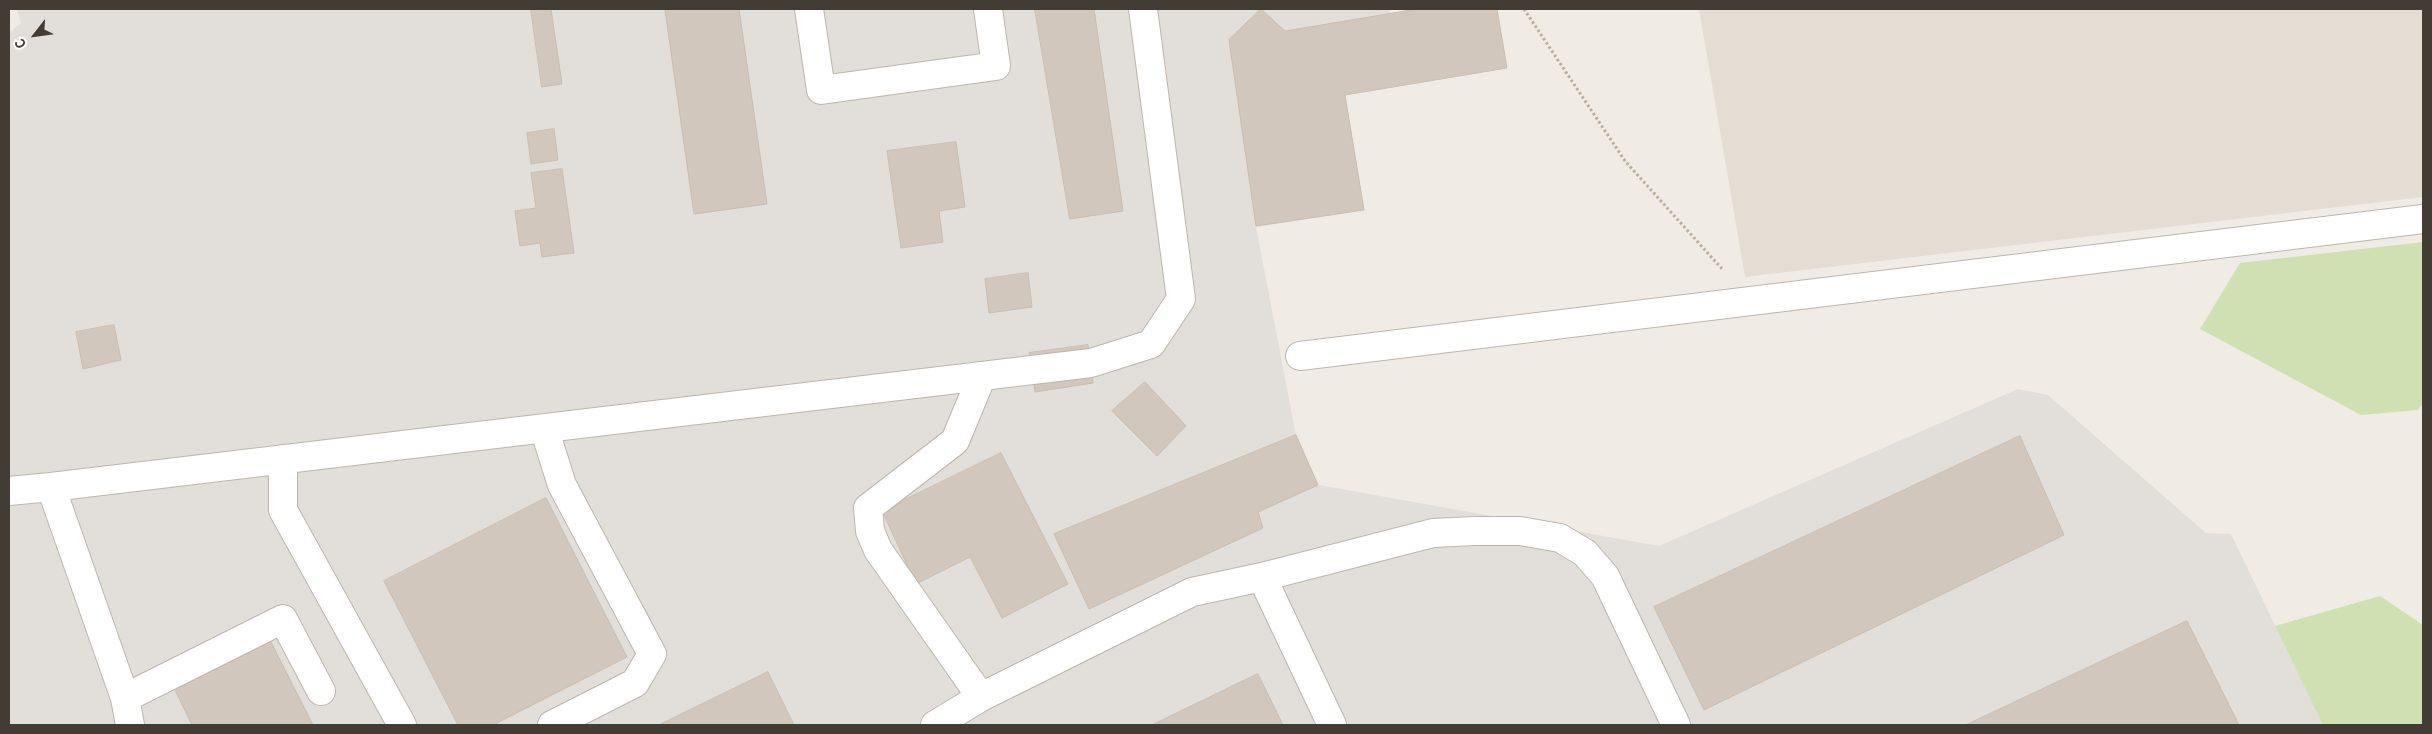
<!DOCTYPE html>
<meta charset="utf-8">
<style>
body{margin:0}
#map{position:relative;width:2432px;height:734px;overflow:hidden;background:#f0ece5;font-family:Overpass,sans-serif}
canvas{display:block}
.frame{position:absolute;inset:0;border:10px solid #423c35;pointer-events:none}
.north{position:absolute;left:10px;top:10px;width:50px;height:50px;-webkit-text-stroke:4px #fff;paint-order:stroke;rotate:240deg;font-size:14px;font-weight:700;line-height:20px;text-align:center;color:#423c35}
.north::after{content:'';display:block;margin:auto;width:18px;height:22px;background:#423c35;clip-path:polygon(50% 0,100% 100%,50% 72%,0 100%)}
</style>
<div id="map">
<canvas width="2432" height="734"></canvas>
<div class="frame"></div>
<div class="north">С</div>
</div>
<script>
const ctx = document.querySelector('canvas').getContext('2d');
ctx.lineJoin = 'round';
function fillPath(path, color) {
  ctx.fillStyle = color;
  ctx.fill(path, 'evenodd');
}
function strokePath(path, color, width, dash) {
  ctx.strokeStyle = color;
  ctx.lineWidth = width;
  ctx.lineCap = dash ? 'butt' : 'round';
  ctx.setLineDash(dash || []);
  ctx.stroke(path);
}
fillPath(new Path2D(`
 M1699,9H2423V197L1745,277Z`), '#e4ddd4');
fillPath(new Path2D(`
 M17,9H1389L1390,13L1417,9H1497L1507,68L1345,95L1364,210L1256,227L1296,435L1319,485L1659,546L2018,389L2048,395L2206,533L2231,534L2323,725H9V33L21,23Z`), '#e2deda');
fillPath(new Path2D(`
 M2423,242V403L2418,410L2361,415L2200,329L2240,263Z
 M2380,596L2423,625V725H2323L2275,626Z`), '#cfe1b2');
const building = new Path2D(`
 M531,9H551L562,84L542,87Z
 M674,9H739L767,204L694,214L665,10Z
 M1035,9H1094L1123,211L1070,219Z
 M1261,9L1285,31L1417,9H1497L1507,68L1345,95L1364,210L1256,226L1229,40Z
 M554,129L558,160L531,164L527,133Z
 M956,142L965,207L939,211L943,242L901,248L887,151Z
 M562,169L574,253L542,257L540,243L520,246L515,211L536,208L531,173Z
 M1028,273L1032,307L989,313L985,279Z
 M114,325L121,360L83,369L76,332Z
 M1088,345L1093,383L1035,392L1029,353Z
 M1145,382L1186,426L1157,456L1112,411Z
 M1296,435L1318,485L1258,512L1263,528L1089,609L1054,534Z
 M2020,436L2064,535L1704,710L1654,607Z
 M1001,453L1068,584L1002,618L970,557L916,584L882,511Z
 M546,498L627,657L493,725H458L384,581Z
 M2187,621L2239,725H1966Z
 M269,638L313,725H192L173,686Z
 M768,672L794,725H659Z
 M1258,674L1283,725H1152Z`);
fillPath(building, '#d1c7bc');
strokePath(building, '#cabeb0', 1);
const minor = new Path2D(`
 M809,9L821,90L996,66L988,9
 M1300,356L2423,219
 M544,428L562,485L652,654L635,683L552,725
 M283,459V510L402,725
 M51,487L1091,363L1151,344L1181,299L1143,9
 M9,491L51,487L125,698L130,725
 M1262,577L1332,725
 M981,697L878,550L870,531L868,508L955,441L982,376
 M125,698L283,619L321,691
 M935,725L981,697L1192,592L1262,577L1433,533L1475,531H1520L1560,538L1585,553L1605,576L1676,725`);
strokePath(minor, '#beb6ac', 30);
strokePath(new Path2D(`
 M1524,9L1625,161L1723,270`), '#bbad9c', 3, [2.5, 2.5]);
strokePath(minor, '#fff', 28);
</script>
